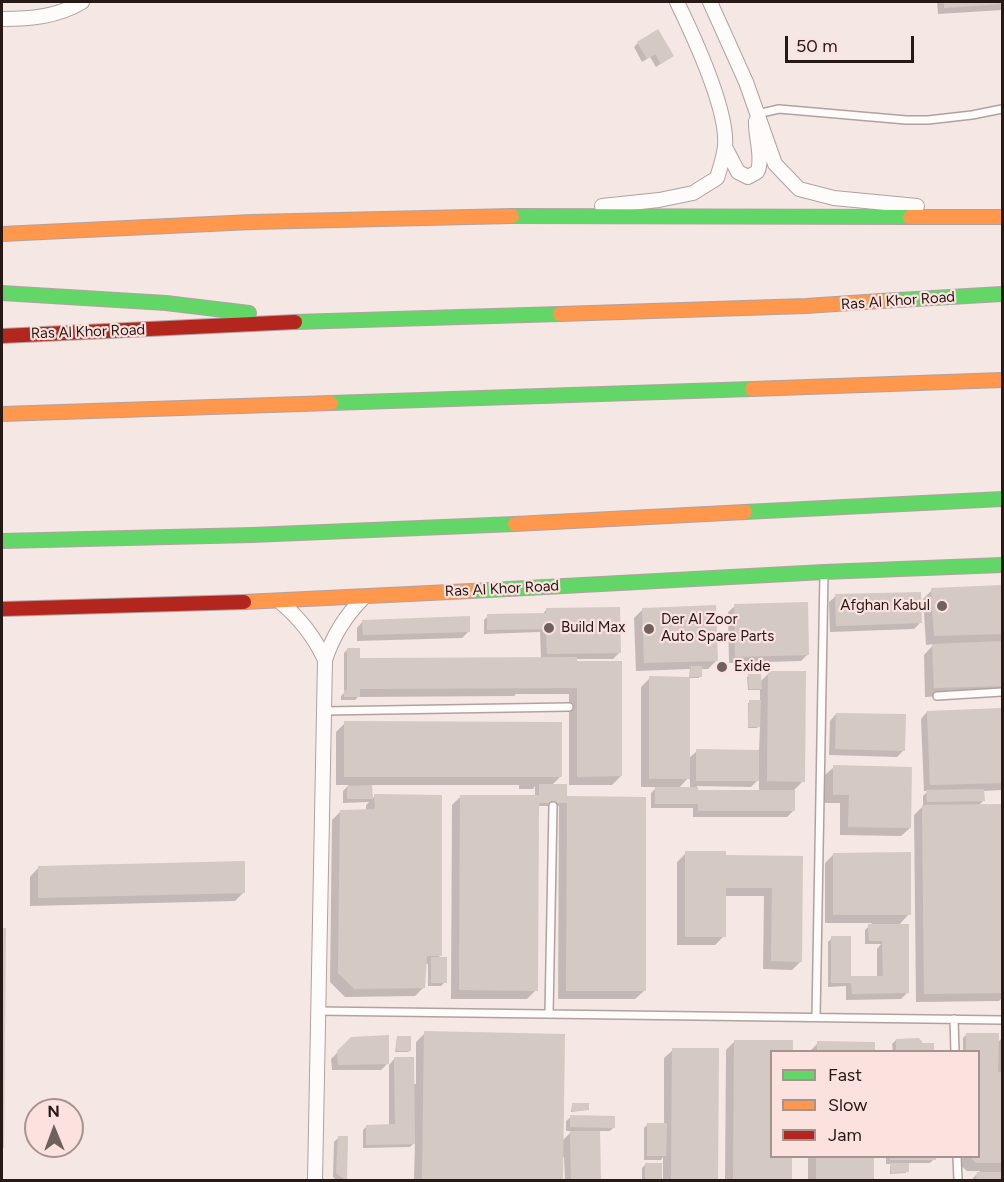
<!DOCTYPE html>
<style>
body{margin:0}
#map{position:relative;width:1004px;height:1182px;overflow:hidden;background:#f5e7e4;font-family:Figtree,sans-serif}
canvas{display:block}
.frame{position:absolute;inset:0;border:3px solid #271916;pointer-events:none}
.legend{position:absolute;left:770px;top:1050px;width:210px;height:108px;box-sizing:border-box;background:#fbe2de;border:2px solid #a6928e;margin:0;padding:8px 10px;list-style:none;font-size:18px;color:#271916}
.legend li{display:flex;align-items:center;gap:12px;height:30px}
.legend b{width:30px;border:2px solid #a6928e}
.north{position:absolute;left:24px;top:1098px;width:60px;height:60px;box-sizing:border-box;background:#fbe2de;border:2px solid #a6928e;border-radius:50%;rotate:359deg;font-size:16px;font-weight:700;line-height:24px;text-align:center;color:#271916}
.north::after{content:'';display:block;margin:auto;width:21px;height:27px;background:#6f615e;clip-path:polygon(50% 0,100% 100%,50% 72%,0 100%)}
.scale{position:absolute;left:785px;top:36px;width:129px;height:27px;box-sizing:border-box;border:3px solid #271916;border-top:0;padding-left:8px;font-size:18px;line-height:21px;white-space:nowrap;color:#271916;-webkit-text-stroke:4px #fbe2de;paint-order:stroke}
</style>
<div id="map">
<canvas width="1004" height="1182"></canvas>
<div class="frame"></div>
<ul class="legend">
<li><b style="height:8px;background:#63d668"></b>Fast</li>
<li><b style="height:8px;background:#ff974d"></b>Slow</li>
<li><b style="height:8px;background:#b3261e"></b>Jam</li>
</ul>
<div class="north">N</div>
<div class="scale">50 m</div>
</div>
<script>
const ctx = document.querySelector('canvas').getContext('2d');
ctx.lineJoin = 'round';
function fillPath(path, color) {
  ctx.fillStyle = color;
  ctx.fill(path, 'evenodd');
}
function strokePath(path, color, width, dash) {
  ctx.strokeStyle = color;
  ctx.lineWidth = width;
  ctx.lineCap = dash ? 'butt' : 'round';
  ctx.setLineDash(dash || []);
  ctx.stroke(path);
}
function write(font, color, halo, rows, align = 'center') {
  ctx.font = font + ' Figtree,sans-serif';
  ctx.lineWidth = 4.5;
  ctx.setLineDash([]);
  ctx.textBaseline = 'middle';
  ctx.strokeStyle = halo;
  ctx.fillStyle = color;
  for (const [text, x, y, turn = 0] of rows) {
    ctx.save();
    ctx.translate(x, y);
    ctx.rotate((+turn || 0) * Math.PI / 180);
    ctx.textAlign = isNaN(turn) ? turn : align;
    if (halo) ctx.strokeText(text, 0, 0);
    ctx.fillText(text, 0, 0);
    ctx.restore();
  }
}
fillPath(new Path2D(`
 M937,2H1002V10L938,14Z
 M638,43L672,56L656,67L650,57L642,62L634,47Z
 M1002,587V693L925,697L924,655L934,644L926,645L923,599L932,590Z
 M836,596L920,623L914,629L830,632L829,602Z
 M735,606L808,654L801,661L729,663L728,612Z
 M643,609L717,660L708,669H700L699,678H689L690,669L636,671L634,618Z
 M546,610L620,652L613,659H575L621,776L612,785H569V694H516L514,696L358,697L355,700H341V696L344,693V653L348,649L359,660L541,659L540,632L484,634V620L488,616L542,615Z
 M363,621L469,631L462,638L357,641V628Z
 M769,673L803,781L794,790V810L787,817H693V808H651V793L657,787H641V687L650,678L688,759L697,751H759L760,725L757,728H748V703L760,702V690H748L747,677L749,676L760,682ZM690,776V789H678ZM759,779V792L697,794V786L751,787Z
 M1002,709V790L983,791V801L978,806H1002V998L999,1001L916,1002L914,815L923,806V796L928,791H924L921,719L927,712Z
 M836,714L904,750L897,757L829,755L830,721Z
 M345,723L560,777L552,785L566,798L644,991L635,999H558L559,806H537L536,990L527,999H451L452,805L461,796L535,797V786L533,789H519V785H371V799L375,796L441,955L438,958L445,982L441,986H428V964H425L424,987L415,996L345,997L330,982L332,820L341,811H366V805L369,802L343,803V791L349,785H336V732Z
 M834,767L910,828L901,836L840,835V803H824L825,775Z
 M686,853L724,857H801V961L792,970L763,969L764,896H724V936L715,945H677V862Z
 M834,854L909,914L898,926L907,993L901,999L846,1000V986L828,987V942L832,938L850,980L877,977V949L881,944H865V930L872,923H825V863Z
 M38,868L244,892L235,901L30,906V877Z
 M2,929H4L2,1180Z
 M425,1033L562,1141L572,1131H566V1121L571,1117L614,1127L610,1131H598L599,1180H565L564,1157H561V1180H414L415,1142L410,1147L363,1148V1130L367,1126H389V1065L395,1058L413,1084H416V1042Z
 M967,1034L997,1043L1002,1038V1180H971L980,1171H967L957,1162V1156H978V1052H963V1038Z
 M352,1038L388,1063L381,1070H332L331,1059Z
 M397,1038L410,1051L408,1052H395Z
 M896,1040L933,1052H893L892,1044Z
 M735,1041L772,1052V1156H791L790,1180H725L726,1050Z
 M818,1043L874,1052H809Z
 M673,1050H717L716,1180H642V1168L646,1164L660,1180H663V1157L661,1160H644V1128L648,1124L664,1125V1058Z
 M572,1105L587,1110L571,1112Z
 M347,1137L346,1180H336L333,1177L334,1142L338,1138Z
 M808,1156H873V1180H808Z
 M886,1156H934V1159L930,1163H907L906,1173L890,1174V1166L892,1164H886Z`), '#0003');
fillPath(new Path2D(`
 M944,2H1002V4L944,8Z
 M658,29L674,56L661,64L655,54L647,59L637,42Z
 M1002,585V634L934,636L931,588Z
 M921,592L922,623L836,626L835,594Z
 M808,602L809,655L735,657L734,604Z
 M716,605L718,661L644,663L642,608Z
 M620,607L621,653L547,654L546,629L487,630V614L546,613V608Z
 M470,616V632L363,635L362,620Z
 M1002,641V686L934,688L932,644Z
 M347,648H360V658L577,657V661H622V776L577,777V688L360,689V697H344V690H347Z
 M691,666H702V677H690Z
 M768,671H806L805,782L767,781Z
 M748,674H761L762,689H749Z
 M649,676L690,677V779H649Z
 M749,700H761L760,727H748Z
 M1002,708V783L930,785L927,711Z
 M836,713L906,714L905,751L835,749Z
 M344,721L562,722V777H344Z
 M696,749L759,750V781H696Z
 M833,765L912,767L911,828L848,827L849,795H833Z
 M539,784H567V796L646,797V991H566L567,803H539L538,991L459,990L460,795H539Z
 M372,785L373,799H347V786Z
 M655,787H698V790H795V811H698V804H655Z
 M984,789L985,801L927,802L926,790Z
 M374,794L442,795V956H427L425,988L354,989L338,973L340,810L375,809Z
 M1002,804V993L924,994L922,805Z
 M685,851H726V855L803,856L802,962L771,961L772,888H726V937H685Z
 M911,852V915H833V853Z
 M245,861V893L38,898V866Z
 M868,924H909V993L852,994L851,983H831V936H851V976H883L882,941H869Z
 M2,928H6L4,1148H2Z
 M431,957H447V983H431Z
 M424,1031L565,1034L563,1180H422Z
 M966,1033H999L998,1072H1002V1163H976L969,1156H978V1052H966Z
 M389,1035V1064L338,1065L337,1051L351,1037Z
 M397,1036H411V1051H396Z
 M919,1038L923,1043H934V1052H896V1039Z
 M734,1040H793V1052H772V1156H792V1180H733Z
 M817,1041L875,1042V1052H817Z
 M672,1048H719L718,1180H671Z
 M394,1057H414L415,1144L366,1145V1125L395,1124Z
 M572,1103H589V1110L572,1111Z
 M570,1115L615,1116V1128L570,1127Z
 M647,1123H667L666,1156H647Z
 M570,1131H600L601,1180H571Z
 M338,1136H348L347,1180H345L336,1173Z
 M816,1156H874V1180H816Z
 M890,1156H936V1160H890Z
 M645,1163H662V1180H645Z
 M890,1163H909V1172L891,1173Z
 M977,1172H1002V1180H976Z`), '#d5c9c3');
const lane = new Path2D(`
 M757,114L779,109L906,120H928L972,115L1002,109
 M937,696L1002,692
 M324,711L569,707
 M317,1011L1002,1020
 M549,1014L553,806
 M816,1017L824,573
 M954,1019L955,1052
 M957,1156L958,1180`);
const street = new Path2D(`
 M710,2L746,82L775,164L799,189L834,198L917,206
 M2,19C30,19 57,17 82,2
 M725,147L738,172L748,177L757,172C764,160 755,136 756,121
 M602,206L659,200L693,193L717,178C720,168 724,157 725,146C728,110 693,35 677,2
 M279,601C300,618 314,636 325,660
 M315,1180L325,660C333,635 345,616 364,597`);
const fast = new Path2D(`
 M512,216L910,217
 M2,293L166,303L249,313
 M881,301L1002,294
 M295,322L560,314
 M331,403L752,389
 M745,512L1002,499
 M2,541L252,535L515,524
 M471,591L824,572L1002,565`);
const slow = new Path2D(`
 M910,217H1002
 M2,234L252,222L512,216
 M560,314L806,306L881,301
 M752,389L1002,380
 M2,414L331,403
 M515,524L745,512
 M244,602L471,591`);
const jam = new Path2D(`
 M2,336L295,322
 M2,609L244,602`);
strokePath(lane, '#b0a2a0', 10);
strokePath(street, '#b0a2a0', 16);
strokePath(fast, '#b0a2a0', 16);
strokePath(slow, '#b0a2a0', 16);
strokePath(jam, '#b0a2a0', 16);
strokePath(lane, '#fefbfb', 7);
strokePath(street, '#fefbfb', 14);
strokePath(fast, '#63d668', 14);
strokePath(slow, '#ff974d', 14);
strokePath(jam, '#b3261e', 14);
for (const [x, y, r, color] of [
 [942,606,6,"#6f615e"],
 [549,628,6,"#6f615e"],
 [649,629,6,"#6f615e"],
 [722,667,6,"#6f615e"]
]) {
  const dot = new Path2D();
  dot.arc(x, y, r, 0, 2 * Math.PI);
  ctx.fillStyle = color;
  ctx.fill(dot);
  strokePath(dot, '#fbe2de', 2);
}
write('15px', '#271916', '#fbe2de', [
 ["Ras Al Khor Road",898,301,-4],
 ["Ras Al Khor Road",88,332,-2],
 ["Ras Al Khor Road",502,589,-3]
]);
write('15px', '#271916', '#fbe2de', [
 ["Afghan Kabul",930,606,"right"],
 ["Der Al Zoor",661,620],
 ["Auto Spare Parts",661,637],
 ["Build Max",561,628],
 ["Exide",734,667]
], 'left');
</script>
